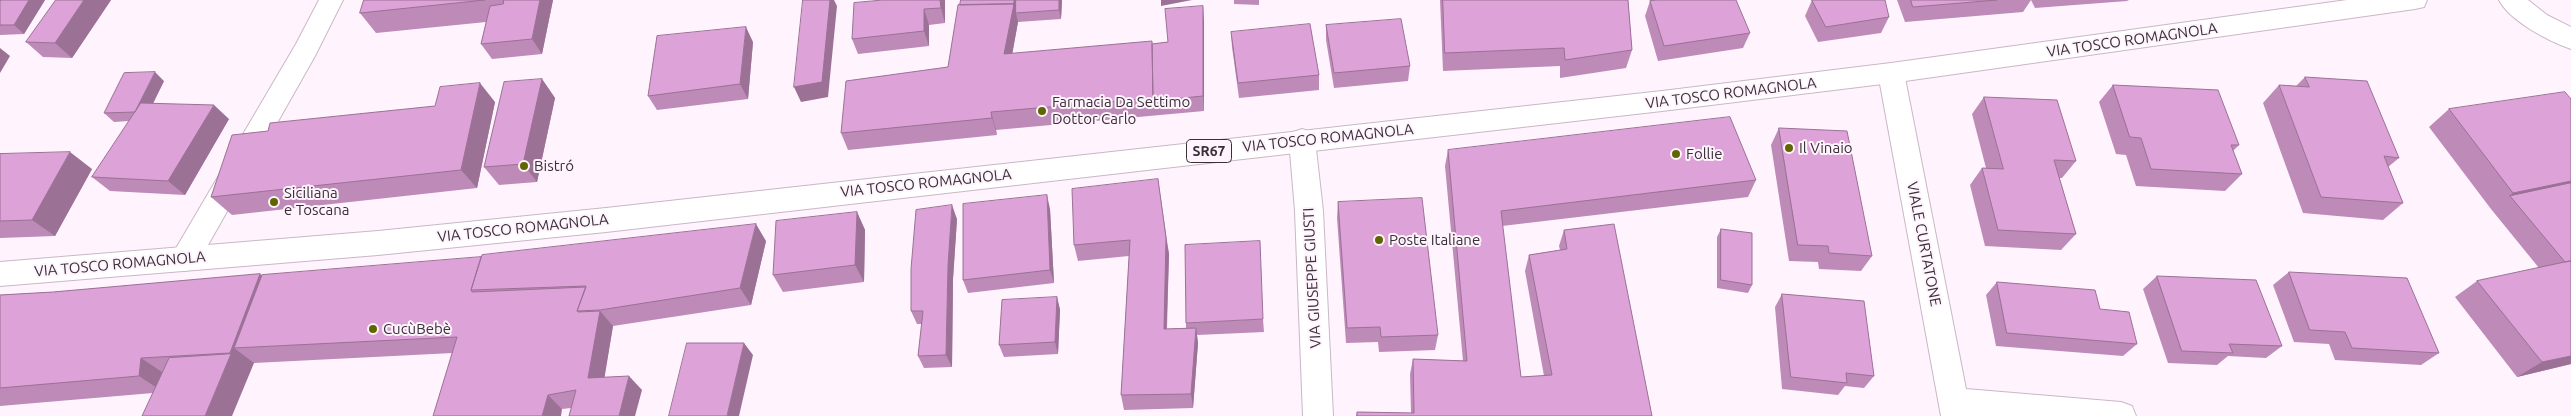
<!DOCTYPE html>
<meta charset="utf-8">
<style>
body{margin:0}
canvas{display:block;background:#fff3fd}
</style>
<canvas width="2571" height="416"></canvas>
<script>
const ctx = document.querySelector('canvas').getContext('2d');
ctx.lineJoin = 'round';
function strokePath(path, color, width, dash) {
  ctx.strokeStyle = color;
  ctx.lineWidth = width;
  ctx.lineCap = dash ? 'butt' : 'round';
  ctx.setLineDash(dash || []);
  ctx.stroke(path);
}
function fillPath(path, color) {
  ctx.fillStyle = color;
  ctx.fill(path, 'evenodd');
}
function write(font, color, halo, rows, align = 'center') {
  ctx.font = font + ' Ubuntu,sans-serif';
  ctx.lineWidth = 4;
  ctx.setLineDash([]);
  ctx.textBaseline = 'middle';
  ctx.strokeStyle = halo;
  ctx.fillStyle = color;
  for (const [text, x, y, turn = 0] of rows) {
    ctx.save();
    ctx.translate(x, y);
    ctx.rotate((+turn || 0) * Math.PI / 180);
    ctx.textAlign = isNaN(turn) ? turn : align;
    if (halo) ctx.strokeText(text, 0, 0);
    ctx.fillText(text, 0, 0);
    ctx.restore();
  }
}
const minor = new Path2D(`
 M319,0H343L315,56L195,268L185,271L175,268L171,259L175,250L296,44Z
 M2499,0H2528L2547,15L2571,27V49C2548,41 2510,21 2499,0Z
 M1891,63L1900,66L1904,73L1966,389L2121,402L2132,406L2136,416H1941L1878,73L1882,66Z
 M1302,129L1311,132L1315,140L1323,211L1333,416H1303L1295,211L1289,140L1293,132Z`);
const major = new Path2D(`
 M2347,0H2427L2424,7L2415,9L1891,83L1662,111L606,232L378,255L0,286V262L378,231L606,208L1662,91L1891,63Z`);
strokePath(minor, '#cab7c7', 2);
strokePath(major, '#cab7c7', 2);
fillPath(minor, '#fff');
fillPath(major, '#fff');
fillPath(new Path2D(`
 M1,0H45L24,34L0,35V2Z
 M56,0H111L72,58L43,57L26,42Z
 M364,0H553L542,54L492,59L481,44L486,22L376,33L360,13Z
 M883,0H945V23L929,25V46L858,54L852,39Z
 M961,0H1062L1061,19L1018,22L1012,54L1152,44L1168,42L1204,21V111L996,130L997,135L848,150L841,133L948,67Z
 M1234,0H1259V5L1234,4Z
 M1440,0H1628L1632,50L1626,68L1560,78V66L1443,71Z
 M1812,0L1889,17L1881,33L1818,42L1805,16Z
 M1897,0H2129L2127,1L2035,8L2031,0L2023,12L1905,22Z
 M1650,1L1750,33L1743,48L1658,61L1645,16Z
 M1326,25L1410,66L1408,81L1334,88L1326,40Z
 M1231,32L1319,75V90L1239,98L1232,47Z
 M753,42L748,99L657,110L648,96Z
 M2305,77L2399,158L2388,167L2403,203L2383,220L2303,213L2263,103L2279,85L2296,86Z
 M542,79L555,98L537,182L499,185L484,167Z
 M164,81L153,103L229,119L185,195L110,191L92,177L129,121L114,122L104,113Z
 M2113,85L2239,145L2233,151L2242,174L2225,191L2136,186L2126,155L2116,154L2099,102Z
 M1984,97L2076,161L2062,178H2059L2076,234L2061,250L1985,246L1970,185L1982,168H1986L1972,114Z
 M2571,99V364L2517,377L2455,297L2477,281L2539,268L2491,209L2429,127L2449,109Z
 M495,102L477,188L232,215L211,197L268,131Z
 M1779,128L1872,256L1861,271L1819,269L1818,262L1789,261L1771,145Z
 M1448,150L1756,180L1748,197L1502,226L1521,377L1544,376L1525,271L1529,255L1560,250L1559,246L1564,230L1652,416H1356L1357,412L1411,413L1410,374L1413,359L1463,361L1445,166Z
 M0,154L92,169L55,236L0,238Z
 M1158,179L1169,254L1167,329L1186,328V323L1263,319L1264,332L1197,335L1198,343L1193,408L1124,410L1121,395L1129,256L1078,261L1074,245Z
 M1338,202L1438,335L1435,350L1379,352L1378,342L1346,343L1337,218Z
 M1050,209L1054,283L968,293L963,280Z
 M857,212L865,230L864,282L783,292L773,275Z
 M957,219L953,279L952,367L924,368L918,356L922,324H917L911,311Z
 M1721,229L1752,285L1748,293L1717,288V237Z
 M766,241L751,305L613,326L604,377L642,390L571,408L562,409L453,353L254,363L153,393L0,406V295L53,292L260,274L262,275Z
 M2289,272L2439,353L2421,365L2335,360L2329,344L2294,342L2273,285Z
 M2157,276L2282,346L2266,358L2228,356L2217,365L2168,363L2143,289Z
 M1997,282L2100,309L2137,344L2123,356L1996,346L1986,295Z
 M1782,294L1874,376L1864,388L1845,386L1838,395L1782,389L1775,307Z
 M1057,297L1060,310L1058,354L1004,357L999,345Z`), '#be8bb9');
fillPath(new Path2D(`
 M29,0H45L24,34L14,25Z
 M84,0H111L72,58L55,43Z
 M540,0H553L542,54L532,39Z
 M830,0H834L837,6L828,97L801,102L794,87Z
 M940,0H945V23L941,8Z
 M1014,0H1018L1016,13L1018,22L1009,72L1004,54Z
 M1059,0H1062L1061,19L1059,10Z
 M1161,0H1192L1161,6Z
 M1203,6L1204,21V111L1203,96Z
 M924,9L929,25V46L924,31Z
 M746,27L753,42L748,99L740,84Z
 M0,48L10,56L0,73Z
 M155,72L164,81L145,120L135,112Z
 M542,79L555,98L537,182L523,164Z
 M480,83L495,102L477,188L461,170Z
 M214,105L229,119L185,195L168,181Z
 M991,112L996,130L997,135L992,118Z
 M70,152L92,169L55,236L32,220Z
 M2571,181V190L2510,196L2513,193Z
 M1047,195L1050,209L1054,283L1050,270Z
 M952,205L957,219L953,279L952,367L946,355L948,266Z
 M857,212L865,230L864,282L855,265Z
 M756,224L766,241L751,305L740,288Z
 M1166,238L1169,254L1166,344L1164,329Z
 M260,274L281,291L234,348L254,363L232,416H205L231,354L230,353Z
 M1057,297L1060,310L1058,354L1055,342Z
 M600,311L613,326L602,393L588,378Z
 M1196,328L1198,343L1193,408L1191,394Z
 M744,343L753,355L739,416H727Z
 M2571,356V364L2517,377L2542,362Z
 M141,358L165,374L163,392L139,376Z
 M629,376L642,390L635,416H619Z
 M548,395L562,409L561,416H542Z`), '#9b7196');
const building = new Path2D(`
 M1,0H29L14,25H0V2Z
 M56,0H84L55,43L26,42Z
 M364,0H485L360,13Z
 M504,0H540L532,39L481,44L490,6L503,4Z
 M803,0H830L822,82L794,87Z
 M883,0H940L941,8L924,9V31L852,39L854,3Z
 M961,0H1014V7V4L960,5Z
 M1016,0H1059V10L1016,13Z
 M1443,0H1628L1632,50L1565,60L1564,48L1445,53Z
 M1658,0H1736L1750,33L1664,46L1650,1Z
 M1812,0H1885L1889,17L1826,27Z
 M1911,0H1997L1913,7Z
 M1014,4L1004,54L1152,41L1153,98L991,112L992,118L841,133L846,81L948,67L958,5Z
 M1203,6V96L1153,101L1152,44L1168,42L1165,9Z
 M1401,19L1410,66L1334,73L1326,25Z
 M1310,24L1319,75L1238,83L1231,32Z
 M746,27L740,84L648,96L657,36Z
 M155,72L135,112L104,113L124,73Z
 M2305,77L2367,81L2399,158L2384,156L2403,203L2321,197L2279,85L2309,87Z
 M542,79L523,164L484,167L504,82Z
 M480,83L461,170L211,197L232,135L268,131L270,123L435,106L440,87Z
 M2113,85L2218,90L2239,145H2231L2242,174L2151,169L2141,138L2130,137Z
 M2565,92L2571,99V181L2513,193L2449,109Z
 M1984,97L2057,100L2076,161L2054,160L2076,234L1998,230L1982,168L2003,169Z
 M141,103L214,105L168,181L92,177Z
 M1730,117L1756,180L1501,211L1521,377L1552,375L1529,255L1567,249L1564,230L1614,224L1652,416H1357V412L1414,413L1413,359L1467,361L1448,150Z
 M1779,128L1847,131L1872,256L1829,253L1828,246L1798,245Z
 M70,152L32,220L0,221V154Z
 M1158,179L1166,238L1164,329L1196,328L1191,394L1121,395L1130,240L1074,245L1072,189Z
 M2571,183V261L2565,262L2510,196Z
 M1047,195L1050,270L963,280V204Z
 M1422,198L1438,335L1381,337L1380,327L1347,328L1338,202Z
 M952,205L948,266L946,355L918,356L923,311H911V269L916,210Z
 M857,212L855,265L773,275L776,221Z
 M756,224L740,288L600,310L577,311L586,286L471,290L482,255Z
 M1721,229L1752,233V285L1721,280Z
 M1260,241L1263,319L1186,323L1185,245Z
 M481,257L471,290L472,292L586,287L577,311L578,312L600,311L588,378L629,376L619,416H569L576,390L548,395L542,416H433L457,337L234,348L262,275Z
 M2571,261V356L2542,362L2477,281Z
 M2289,272L2407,278L2439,353L2352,348L2345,332L2310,330Z
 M260,274L230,353L141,358L139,376L0,388V295L53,292Z
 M2157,276L2256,280L2282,346L2229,344L2233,353L2182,351Z
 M1997,282L2095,290L2100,309L2129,312L2137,344L2007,333Z
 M1782,294L1864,301L1874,376L1846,373L1847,383L1791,377Z
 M1057,297L1055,342L999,345L1002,300Z
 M687,343H744L727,416H669Z
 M231,354L205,416H142L169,358Z`);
fillPath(building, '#dda2d7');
strokePath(building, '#9b7196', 1);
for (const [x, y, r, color] of [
 [1042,111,5,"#616500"],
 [1789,148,5,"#616500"],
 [1676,154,5,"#616500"],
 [524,166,5,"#616500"],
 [274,202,5,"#616500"],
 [1379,240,5,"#616500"],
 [373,329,5,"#616500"]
]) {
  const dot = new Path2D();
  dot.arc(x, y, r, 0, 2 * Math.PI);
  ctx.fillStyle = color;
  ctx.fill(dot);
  strokePath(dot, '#fff3fd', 2);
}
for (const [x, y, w] of [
 [1209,151,45]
]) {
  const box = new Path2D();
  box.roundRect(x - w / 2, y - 11.5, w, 23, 4);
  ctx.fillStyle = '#fff3fd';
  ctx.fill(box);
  strokePath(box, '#383137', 1);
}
write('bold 14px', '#383137', null, [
 ["SR67",1209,151]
]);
write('15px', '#383137', '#fff3fd', [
 ["VIA TOSCO ROMAGNOLA",2132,40,-8],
 ["VIA TOSCO ROMAGNOLA",1731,93,-7],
 ["VIA TOSCO ROMAGNOLA",1328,138,-6],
 ["VIA TOSCO ROMAGNOLA",926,183,-6],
 ["VIA TOSCO ROMAGNOLA",523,228,-6],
 ["VIALE CURTATONE",1924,244,79],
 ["VIA TOSCO ROMAGNOLA",120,264,-5],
 ["VIA GIUSEPPE GIUSTI",1312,278,-93]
]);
write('15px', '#383137', '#fff3fd', [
 ["Farmacia Da Settimo",1052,102],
 ["Dottor Carlo",1052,119],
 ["Il Vinaio",1799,148],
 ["Follie",1686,154],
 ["Bistró",534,166],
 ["Siciliana",284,193],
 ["e Toscana",284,210],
 ["Poste Italiane",1389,240],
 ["CucùBebè",383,329]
], 'left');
</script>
